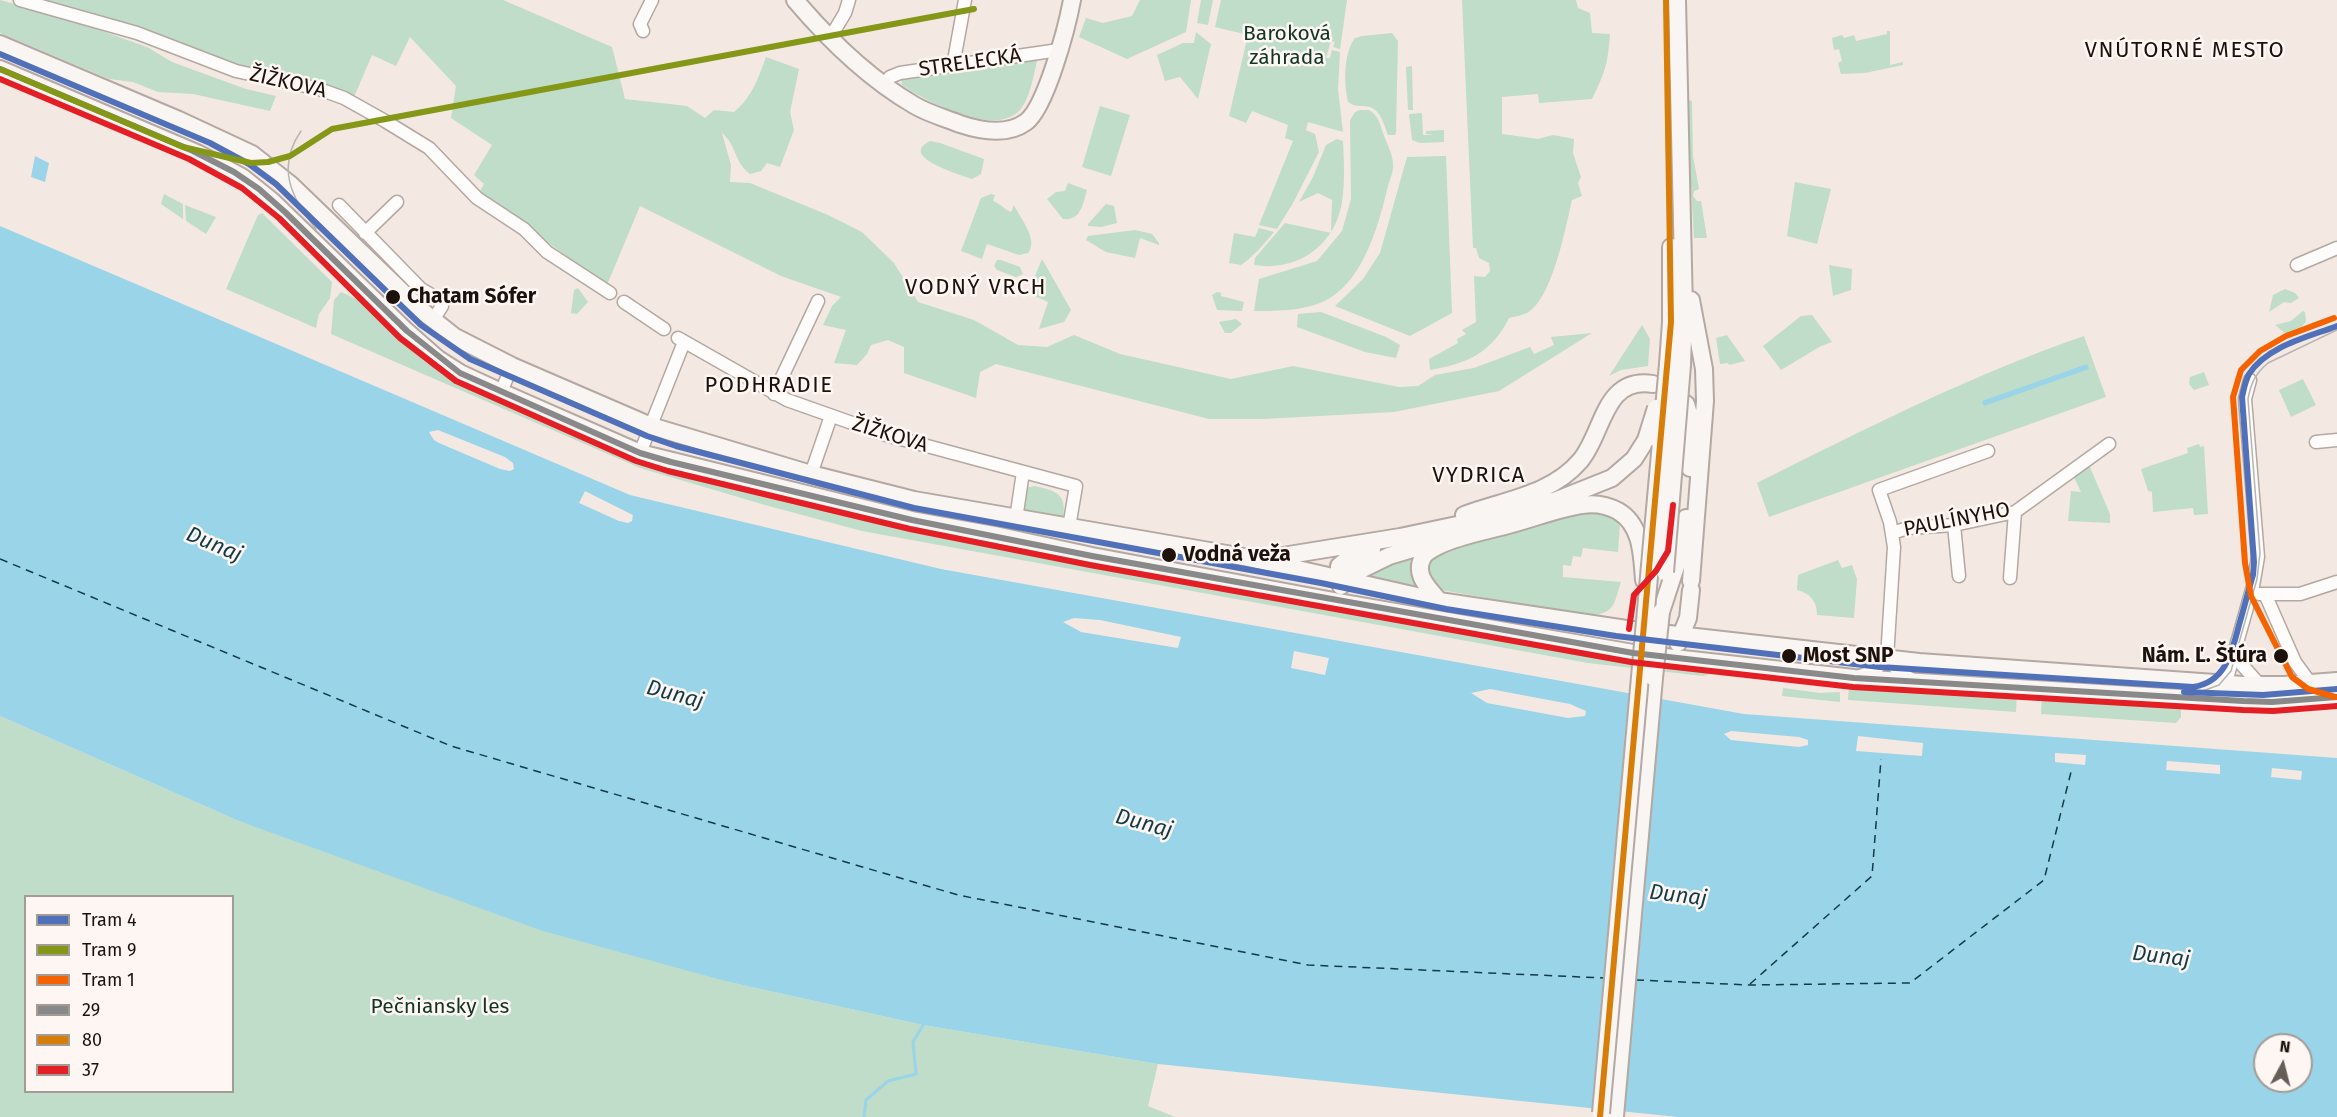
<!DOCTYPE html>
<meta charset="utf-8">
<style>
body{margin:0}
#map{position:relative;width:2337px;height:1117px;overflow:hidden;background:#f4e8e2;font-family:"Fira Sans",sans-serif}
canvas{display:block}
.legend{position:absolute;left:24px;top:895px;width:210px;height:198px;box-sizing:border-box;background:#fdf6f2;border:2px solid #a39b96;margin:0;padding:8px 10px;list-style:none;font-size:18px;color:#1d120b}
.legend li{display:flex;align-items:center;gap:12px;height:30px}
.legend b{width:30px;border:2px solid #a39b96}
.north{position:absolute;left:2253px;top:1033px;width:60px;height:60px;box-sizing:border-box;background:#fdf6f2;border:2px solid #a39b96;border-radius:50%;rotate:7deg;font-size:16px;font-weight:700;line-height:24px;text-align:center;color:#1d120b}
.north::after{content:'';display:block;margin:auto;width:21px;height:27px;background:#685d56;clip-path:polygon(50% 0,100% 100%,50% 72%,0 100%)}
</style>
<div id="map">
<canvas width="2337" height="1117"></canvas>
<ul class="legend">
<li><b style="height:8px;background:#5071b9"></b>Tram 4</li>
<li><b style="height:8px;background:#849717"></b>Tram 9</li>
<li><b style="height:8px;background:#f56200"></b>Tram 1</li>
<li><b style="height:8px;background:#898989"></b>29</li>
<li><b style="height:8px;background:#d77e09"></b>80</li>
<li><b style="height:8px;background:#e31e24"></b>37</li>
</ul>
<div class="north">N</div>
</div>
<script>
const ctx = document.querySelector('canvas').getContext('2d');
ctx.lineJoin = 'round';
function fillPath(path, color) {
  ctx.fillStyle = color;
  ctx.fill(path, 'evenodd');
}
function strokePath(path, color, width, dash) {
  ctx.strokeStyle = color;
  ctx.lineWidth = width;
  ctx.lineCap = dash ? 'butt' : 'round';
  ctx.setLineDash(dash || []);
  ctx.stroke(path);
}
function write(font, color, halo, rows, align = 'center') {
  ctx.font = font + ' "Fira Sans",sans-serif';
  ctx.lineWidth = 5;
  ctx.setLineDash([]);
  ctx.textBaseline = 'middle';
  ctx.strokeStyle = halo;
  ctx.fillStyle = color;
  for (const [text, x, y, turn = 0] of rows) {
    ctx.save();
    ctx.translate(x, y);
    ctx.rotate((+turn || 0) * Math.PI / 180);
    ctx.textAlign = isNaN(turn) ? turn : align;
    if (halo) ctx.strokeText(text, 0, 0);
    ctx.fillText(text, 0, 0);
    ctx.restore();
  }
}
fillPath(new Path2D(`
 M0,0L63,17L147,47L172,62L246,89L276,96L270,111L193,94L158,92L133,82L109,79L0,33Z
 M37,0H503L612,47L625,99L687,106L705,118L714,110L734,112C752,97 758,79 766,57L799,69L790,112L794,130L780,167L767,163L761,171L750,174C733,161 738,147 722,133L731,165L730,182L750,183L828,215L862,232L894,263L918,302L974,320L1018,345L1047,347L1074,335L1120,354L1231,379L1293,366L1399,387L1418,386L1435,375L1474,368L1530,347L1534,354L1554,345L1551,337L1592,333L1499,391L1394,412L1263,419H1209L996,364L980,372L976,398L904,373V347L888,340L871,345L867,354L857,365L834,363L846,330L823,325L832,306L841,297L781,276L640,206L607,285L479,193L484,184L474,175L492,145L451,118L456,86L410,37L396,66L372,55L354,97L317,81L256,73L135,25Z
 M1140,0H1191L1186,32L1127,59L1079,37L1086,18L1103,23L1132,16Z
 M1201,0H1213L1208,25L1197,23Z
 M1221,0H1347L1340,49L1333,47L1335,42L1331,41L1326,58H1330L1332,50L1340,52L1338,89L1343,132L1308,122L1306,130L1315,134L1319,152L1293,203L1277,229L1259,225L1293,141L1285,138L1288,125L1252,111L1246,123L1229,116L1248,35L1215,27Z
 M1462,0H1576L1578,8L1590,13L1592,33L1610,34C1608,63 1605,73 1592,99L1539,103L1538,94L1502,97V134L1538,139L1553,135L1574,139L1573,153L1581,177L1578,183L1582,196L1572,200C1566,226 1552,300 1527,313C1522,315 1514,317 1509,318C1492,353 1466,364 1430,370L1429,359L1458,343L1457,339L1466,334L1462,330L1476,322L1474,276L1485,277L1490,271L1489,263L1479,258L1476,248H1473Z
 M1887,31H1890V65L1903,62V65L1865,73L1841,74L1838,63L1842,61L1839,49L1834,50L1832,38L1842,35L1844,38L1854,35L1856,41L1887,34Z
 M1196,32L1211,44L1198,99L1180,77L1165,81L1157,55L1183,43H1194Z
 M1392,33L1398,41L1396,132L1395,135H1388C1383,122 1380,106 1363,106C1357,106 1354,106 1348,102C1344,84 1343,54 1355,38L1362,36Z
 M1038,58C1033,75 1031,98 1019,111C994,137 925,101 902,85L901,77L985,68Z
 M1412,66L1413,110H1408L1406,67Z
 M1686,99L1692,101L1693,156L1699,189L1694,191L1693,196L1697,201H1701L1707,238H1694Z
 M1100,106L1130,115L1111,176L1082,167Z
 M1360,110H1369C1378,115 1380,124 1383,133C1386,142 1393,154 1393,164C1394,170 1390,179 1388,186C1379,223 1365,276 1330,298C1309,311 1278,311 1254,311L1259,279L1317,261L1342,231L1351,199L1350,120L1355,112Z
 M1422,113L1423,135H1433L1426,134V131L1444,130V142L1420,143L1412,140L1409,114Z
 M1337,139L1343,141C1344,161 1345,182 1342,202C1335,246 1297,272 1254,265L1255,258L1285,223L1331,233L1332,200L1318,193L1299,202L1313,177L1326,145Z
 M930,141L940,143L984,159L981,174L972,179C962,175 897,157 930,141Z
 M1446,156L1452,313L1410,336L1335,306L1363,279L1380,253L1407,157Z
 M1795,182L1831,189L1817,244L1787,236Z
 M1068,183L1087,190C1083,204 1081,221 1063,219L1047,199L1056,192L1065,191Z
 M164,194L183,204V219L161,204Z
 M991,194L995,195L993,201C1001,204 1005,210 1011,212L1014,205C1020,218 1039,240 1028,253L1019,255L987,244L982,259L961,251L981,198Z
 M1106,204L1114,206L1117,223L1101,227L1088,226V224Z
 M185,205L216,217L206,234L186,221Z
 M262,213L332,282L330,298L319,314L316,328L226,289L258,215Z
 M1259,228L1274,232C1264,244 1254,256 1241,265L1229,263L1234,233L1255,237Z
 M1135,230L1152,234L1159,243V245L1140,238L1135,258L1106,252L1086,240L1088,236Z
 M1042,259L1071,310L1064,322L1039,329L1048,302L1028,293Z
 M997,260H1001L1020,267L1023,274L1016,277L997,270L994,266Z
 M1829,265L1852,269L1851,290L1833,296Z
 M578,288L588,302L577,314L571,313L574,290Z
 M2285,289L2295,293L2299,298L2291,303L2284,302L2269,312L2273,295Z
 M341,292L364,302L431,363L644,459L1317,606L1557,650L1714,673L1703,676L1588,663L862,531L765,505L640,468L331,334L334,300Z
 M1217,292L1221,293V296L1244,302L1242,311L1217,310L1212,295Z
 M2303,311L2305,312L2306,322L2297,332L2285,333L2275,325L2291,321Z
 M1321,312L1386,337L1400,345L1396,358L1365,352L1297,327L1298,314Z
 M1812,315L1832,342L1821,346L1781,370L1763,346L1801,316Z
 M1236,319L1242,324L1231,333H1225L1219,322Z
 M1642,325L1650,339L1648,366L1621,370L1609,376Z
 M1727,335L1745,361L1729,365L1728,363L1720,364L1716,338Z
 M2084,336L2106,397L1769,517L1757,483C1863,430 1971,375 2084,336Z
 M2204,372L2209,385L2194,390L2189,384L2190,377Z
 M2303,379L2316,405L2291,417L2279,390Z
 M2199,444L2200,447L2204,446L2208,514L2194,515L2193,508L2153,512L2152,492L2148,491L2141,469L2188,453L2187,448Z
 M2089,465L2110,514V523L2068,521L2071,491L2081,492L2072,473Z
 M1035,486C1056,491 1067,494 1063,517L1061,518L1021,511L1024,491L1029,487Z
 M1576,510L1606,512L1620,522L1618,552L1583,548L1581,557L1573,556L1571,566L1563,565V577L1621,582C1613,606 1616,612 1589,616L1441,590C1429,580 1426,573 1429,558L1448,547Z
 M1416,557L1412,573L1418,590L1363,578L1374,568Z
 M1838,560L1842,568L1852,565L1857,579L1854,618L1817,615C1817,601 1810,593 1797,590L1798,575Z
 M1930,686L2017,692L2016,712L1848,700L1849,687Z
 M1783,688L1820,693L1840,692V702L1782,696Z
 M2042,693L2181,703V717L2176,723L2041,714Z
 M0,716L239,821L729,982L923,1025L1158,1064L1148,1106L1175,1117H0ZM26,896H232V1092H26Z`), '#bfddc8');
fillPath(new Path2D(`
 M35,156L49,163L45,182L31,177Z
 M0,226L630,495L941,569L1744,714L2337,758V1117H1678L1158,1064L923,1025L729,982L543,931L239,821L0,716ZM2265,1045H2301V1081H2265Z
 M2087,364L2089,369L1984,406L1982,401Z`), '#9ad4e8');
fillPath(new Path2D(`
 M438,430L505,457L513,463L514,469L510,471L500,469L439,443L434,440L429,432Z
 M585,491L633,515L632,521L628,523L619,521L579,503Z
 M1074,618L1100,620L1181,637L1178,648L1081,632L1063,622Z
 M1294,651L1329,658L1325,675L1291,668Z
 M1490,689L1570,704L1586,711L1585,716L1568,718L1487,703L1471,693Z
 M1731,731L1799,737L1808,740V745L1799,747L1731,740L1724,734Z
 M1858,736L1923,743L1922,756L1856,751Z
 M2055,753L2086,755L2085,765L2055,762Z
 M2167,761L2220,765V774L2166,770Z
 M2272,768L2302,771L2301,780L2271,777Z`), '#f4e8e2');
strokePath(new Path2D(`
 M864,1117L866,1100L888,1081L916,1074L913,1042L923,1025`), '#9ad4e8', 3);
strokePath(new Path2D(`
 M0,559L451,746L958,895L1308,965L1604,978
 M1636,980L1749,985L1910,983L2044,880L2072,768
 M1750,984L1872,876L1881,759`), '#123b48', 1.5, [8, 6]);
const street = new Path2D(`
 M20,0L137,33L236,71L319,89L344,98L385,121L429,148L477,198L524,229L547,252L610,293
 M643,31L640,24L652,0
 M830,38L845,13L849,0
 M953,66L965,0
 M885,84L890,77L900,73L1059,50
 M339,205L421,289L440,300L442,306L433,320
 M365,233L397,202
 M2297,265L2337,248
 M624,302L664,329
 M678,338L787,400L886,435L1076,486L1069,527
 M501,392L512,366
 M774,394L818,301
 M2316,442L2337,440
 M640,453L684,342
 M811,474L831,416
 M1016,519L1023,472
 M1954,525L1959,576
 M1892,533L1908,528L1954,525L2015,512L2109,444
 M2010,578L2015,512
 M2259,594H2300L2337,582
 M2265,594L2295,662L2311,684
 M2238,645L2242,665L2261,686
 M1887,658L1894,547L1890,522L1879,490L1988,451
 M1887,658L1900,673L1913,680
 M1858,677L1875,670L1887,658
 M2224,689L2253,586L2258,557L2245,399L2250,380`);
const secondary = new Path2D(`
 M795,0C829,40 868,78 914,105C927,113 945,118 960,124C981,131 1007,136 1026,122C1046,107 1067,27 1072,0
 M1677,0L1684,310L1682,365
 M0,44L179,120L252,154L290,184L421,310L455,337L512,366L651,426L811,474L914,500L1244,557L1439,601L1633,630
 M0,69L199,154L242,177L272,201L405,330L438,359L460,373L501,392L640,453L912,520L995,535L1092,556L1350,604L1633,653
 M1691,300L1704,369L1705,401L1691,581
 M1668,364L1671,322V247
 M1686,404L1692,424L1690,468
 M1464,515C1504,500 1551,495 1580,461C1604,433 1603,376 1653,384
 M1270,558L1400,537L1490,518L1557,500L1612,478L1634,459L1646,440
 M1338,581L1389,556L1439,541
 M1341,586L1339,566L1349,558L1372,549
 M1439,601C1429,588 1413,575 1423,557C1426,552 1432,549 1438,546C1460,535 1488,531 1512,524C1535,518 1559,508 1582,505C1594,503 1607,505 1618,511C1642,525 1642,555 1644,580
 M1661,612L1681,551L1686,518
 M1669,634L1919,662L2243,685H2284L2337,681
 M1678,643L1688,618L1691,590
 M1665,657L1854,678L2215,700L2272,702L2337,697
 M1615,1116L1654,678`);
strokePath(street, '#b3a8a2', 15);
strokePath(secondary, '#b3a8a2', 20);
strokePath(street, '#fdfcfb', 12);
strokePath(secondary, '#f9f5f3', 16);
strokePath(new Path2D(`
 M301,131C276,167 291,198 316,229
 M2197,693L2219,685L2231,671L2257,579L2260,553L2248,399C2251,383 2255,374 2268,363L2337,330`), '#b7b4b2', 1.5);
const secondaryBridge = new Path2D(`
 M1646,440L1656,408
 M1665,572L1682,365
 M1654,678L1661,612
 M1601,1113L1668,364`);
strokePath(secondaryBridge, '#b3a8a2', 20, []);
strokePath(secondaryBridge, '#f9f5f3', 16);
strokePath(new Path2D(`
 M0,69L193,151L234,172L259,189L285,212L407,331L460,373L640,453L671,462L912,520L1092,556L1633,653L1854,678L2243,701L2272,702L2337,697`), '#898989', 6);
strokePath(new Path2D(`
 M1600,1117L1671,322L1666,0`), '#d77e09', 6);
strokePath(new Path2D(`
 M0,79L189,159L242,188L279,218L400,338L456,381L636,461L668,471L910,529L1090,565L1631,662L1853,687L2243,710L2273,711L2337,706
 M1629,629L1634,595L1656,571L1668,551L1673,505`), '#e31e24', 6);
strokePath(new Path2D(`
 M0,54L210,143L249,164L276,184L421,325L470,359L647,436L676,446L914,508L1321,583L1446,609L1616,636L1880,667L2193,687C2226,682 2232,652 2239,625C2244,608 2248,592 2253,575L2254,562L2242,397C2244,389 2245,381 2249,374C2267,346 2308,337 2337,326
 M2184,692L2263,695L2337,689`), '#5071b9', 6);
strokePath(new Path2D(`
 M0,69L183,147L251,163L268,162L290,156L332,129L974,9`), '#849717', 6);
strokePath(new Path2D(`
 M2334,318L2286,336L2260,351L2241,370L2233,397L2245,563L2251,596L2292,677L2308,689L2335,697`), '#f56200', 6);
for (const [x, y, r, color] of [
 [393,297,8,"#1d120b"],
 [1169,555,8,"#1d120b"],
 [1789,656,8,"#1d120b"],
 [2281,656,8,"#1d120b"]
]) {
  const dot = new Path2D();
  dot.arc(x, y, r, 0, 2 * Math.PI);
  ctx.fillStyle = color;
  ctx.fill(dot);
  strokePath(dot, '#fdf6f2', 2);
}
write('21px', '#123525', '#fdf6f2', [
 ["Baroková",1287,34],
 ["záhrada",1287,58],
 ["Pečniansky les",440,1007]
]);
write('21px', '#1d120b', '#fdf6f2', [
 ["STRELECKÁ",970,63,-8],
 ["ŽIŽKOVA",288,83,13],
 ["ŽIŽKOVA",890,435,17],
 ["PAULÍNYHO",1957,520,-11]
]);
write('bold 21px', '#1d120b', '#fdf6f2', [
 ["Chatam Sófer",407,297],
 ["Vodná veža",1183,555],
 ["Most SNP",1803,656],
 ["Nám. Ľ. Štúra",2267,656,"right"]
], 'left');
ctx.letterSpacing = '1.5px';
write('22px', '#1d120b', '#fdf6f2', [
 ["VNÚTORNÉ MESTO",2185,51],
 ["VODNÝ VRCH",976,288],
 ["PODHRADIE",769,386],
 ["VYDRICA",1479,476]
]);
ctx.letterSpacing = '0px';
write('italic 22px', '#123b48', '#fdf6f2', [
 ["Dunaj",214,545,23],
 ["Dunaj",675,695,15],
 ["Dunaj",1144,824,15],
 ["Dunaj",1678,896,7],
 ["Dunaj",2161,957,7]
]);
</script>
